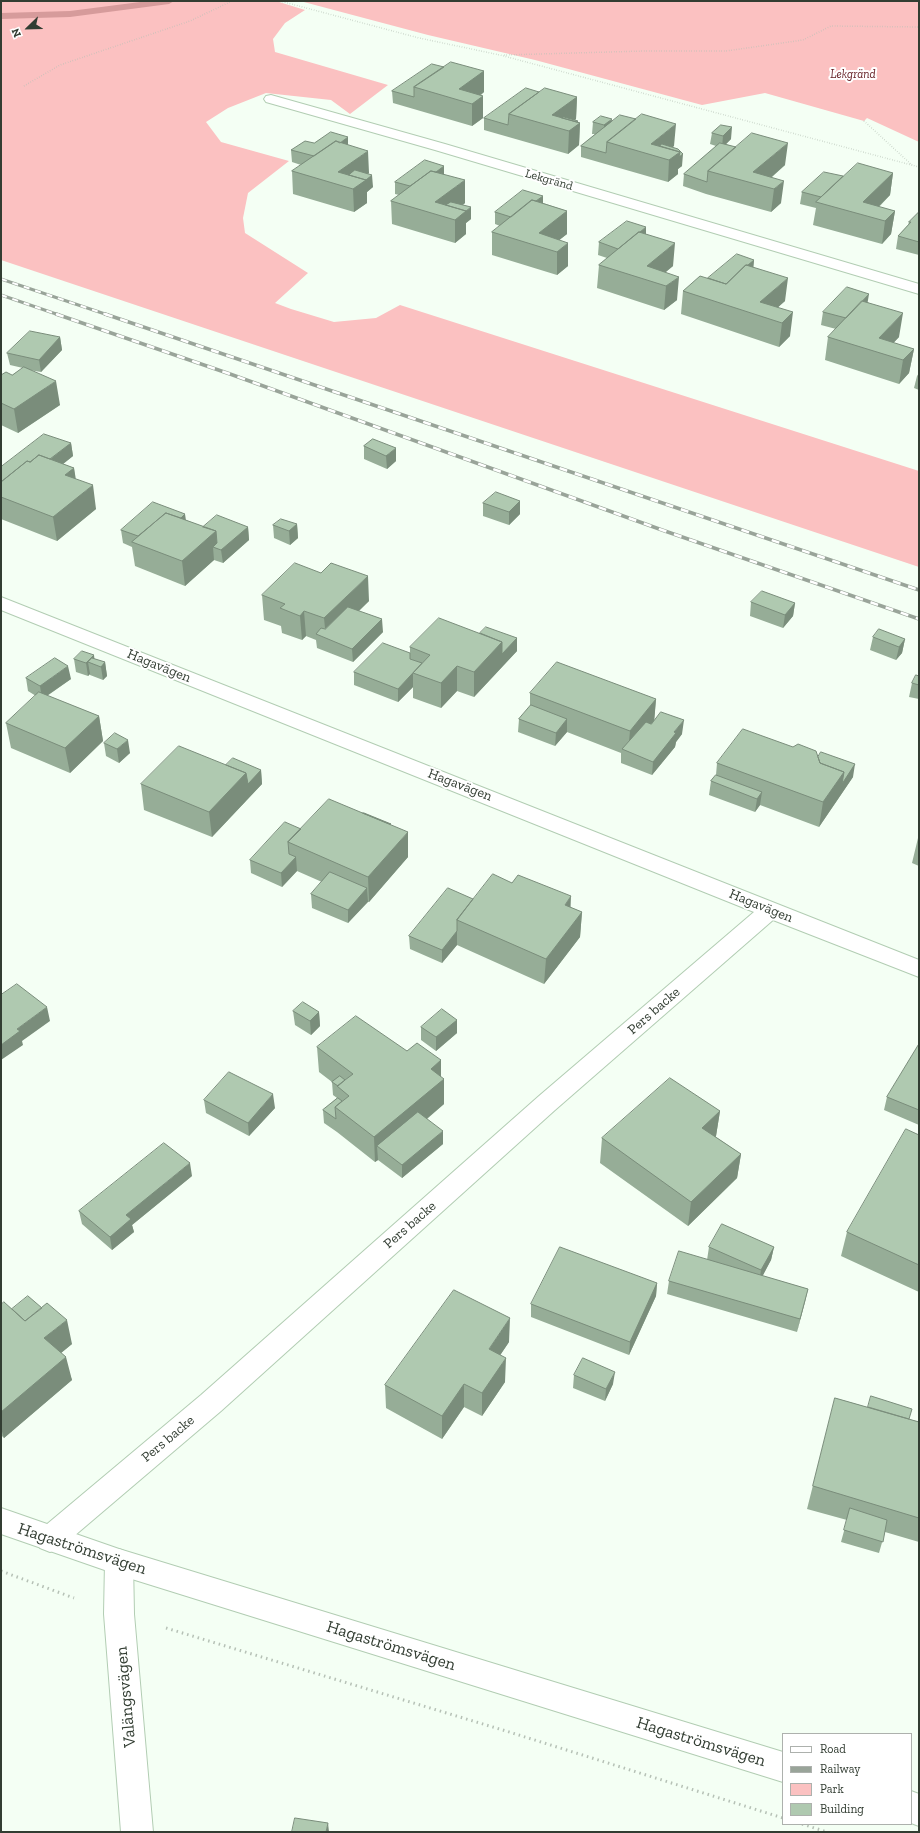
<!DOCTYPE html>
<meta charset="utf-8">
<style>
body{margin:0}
#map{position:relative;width:920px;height:1833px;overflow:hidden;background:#f4fff4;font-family:"Zilla Slab",serif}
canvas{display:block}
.frame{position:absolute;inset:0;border:2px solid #323d32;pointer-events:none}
.legend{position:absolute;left:782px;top:1733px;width:130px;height:92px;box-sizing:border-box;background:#fff;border:1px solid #adb1ad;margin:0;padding:5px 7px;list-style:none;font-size:12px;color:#323d32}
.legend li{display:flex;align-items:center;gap:8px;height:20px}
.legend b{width:20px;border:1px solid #adb1ad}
.north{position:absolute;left:8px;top:8px;width:40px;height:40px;-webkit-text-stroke:3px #fff;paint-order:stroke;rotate:247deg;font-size:11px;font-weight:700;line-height:16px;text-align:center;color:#323d32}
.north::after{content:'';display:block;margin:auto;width:14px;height:18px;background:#323d32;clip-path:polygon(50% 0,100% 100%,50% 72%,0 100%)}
</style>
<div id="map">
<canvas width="920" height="1833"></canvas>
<div class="frame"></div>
<ul class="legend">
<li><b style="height:5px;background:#fff"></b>Road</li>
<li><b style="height:5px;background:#99a499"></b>Railway</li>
<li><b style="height:11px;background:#fbc1c1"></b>Park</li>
<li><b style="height:11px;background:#afc9b0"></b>Building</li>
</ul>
<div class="north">N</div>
</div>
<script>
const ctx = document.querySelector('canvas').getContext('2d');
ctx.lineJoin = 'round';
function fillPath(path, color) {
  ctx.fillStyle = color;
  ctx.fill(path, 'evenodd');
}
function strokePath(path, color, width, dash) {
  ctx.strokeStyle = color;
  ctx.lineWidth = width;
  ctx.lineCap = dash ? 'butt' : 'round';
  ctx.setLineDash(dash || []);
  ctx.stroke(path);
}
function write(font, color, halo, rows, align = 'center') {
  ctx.font = font + ' "Zilla Slab",serif';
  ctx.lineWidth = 4;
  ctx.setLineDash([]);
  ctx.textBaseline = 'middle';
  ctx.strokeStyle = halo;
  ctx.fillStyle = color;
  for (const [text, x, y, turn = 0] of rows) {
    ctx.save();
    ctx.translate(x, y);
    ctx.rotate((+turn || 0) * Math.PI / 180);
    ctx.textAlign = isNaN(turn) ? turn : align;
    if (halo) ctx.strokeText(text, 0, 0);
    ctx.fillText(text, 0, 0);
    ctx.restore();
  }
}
fillPath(new Path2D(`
 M1,1H276L305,10L285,23L273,39L275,52L388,85L350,114L331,100L266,93L228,108L206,122L221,142L289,161L248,193L243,218L245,233L308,273L275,303L291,309L334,322L376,318L400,305L919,471V567L1,260Z
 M300,1H919V142L867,118L864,121L765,93L702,105L535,60L428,35Z`), '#fbc1c1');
fillPath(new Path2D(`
 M148,1H174L169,4L70,17L1,19V13L70,11Z`), '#d69b9b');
const minor = new Path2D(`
 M271,95L445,144L919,284V294L435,150L266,102L264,99L266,96Z
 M1,597L919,960V977L773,920L555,1110L221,1411L60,1548L50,1552L40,1548L36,1539L40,1530L201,1395L539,1096L754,912L1,610Z
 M119,1549L129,1553L133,1562L134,1614L153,1832H121L104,1614L105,1562L109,1553Z`);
const tertiary = new Path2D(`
 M1,1508L119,1549L783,1752V1782L119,1575L1,1534Z
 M911,1791L919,1794V1826L911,1823Z`);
strokePath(minor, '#b2cdb3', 2);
strokePath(tertiary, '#b2cdb3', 2);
strokePath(new Path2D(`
 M280,1L419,38L500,55L919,167
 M504,55L644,51H726L803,40L831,26L919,27
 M24,86L60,65L190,21L232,1
 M864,121L913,166`), '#b6c1b6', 1.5, [0.5, 2]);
strokePath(new Path2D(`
 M1,1571L74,1598
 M166,1628L506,1731L783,1818
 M802,1824L827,1832`), '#b6c1b6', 3, [1.5, 4]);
fillPath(minor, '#fff');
fillPath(tertiary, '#fff');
const railFar1 = new Path2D(`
 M1,279L108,315
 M1,295L59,315`);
const rail = new Path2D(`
 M56,314L230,374L662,530L919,619
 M105,314L919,590`);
strokePath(railFar1, '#99a499', 3);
strokePath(rail, '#99a499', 3.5);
strokePath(railFar1, '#fff', 2, [6]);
strokePath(rail, '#fff', 2.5, [8]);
fillPath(new Path2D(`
 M444,67L484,71V92L481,95L483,96V118L472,126L393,103L392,91Z
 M540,92L577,97L576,119L575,120L580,123L579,145L568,154L484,130V118Z
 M612,121L674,146L672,147L682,166L678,169V174L668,182L581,157V146L595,134H592L593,122Z
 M721,125L731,139L726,144L785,165L772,177L781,203L771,212L706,194L683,186L684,174L716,146L710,144L712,133Z
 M314,143L348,145L369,173L368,174L373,187L367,192V203L354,212L293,194L292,171L301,165L292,162L291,150Z
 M444,166V174L465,203L463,205L471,219L466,223V234L455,243L392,224L391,201L399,195L395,194V182Z
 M893,173L890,195L879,207L895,211L891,234L882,244L813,225L816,208L800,204L802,192L843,176Z
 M543,196V203L567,211V234L559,240L568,266L557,275L492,255V232L500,226L495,224V212Z
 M919,212V255L896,249L898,236L908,225L909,222Z
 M646,234L673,266L666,272L677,300L664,310L597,288L599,265L607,258L598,255L599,242Z
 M754,260L753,267L785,301L778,307L790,336L779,347L681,314L683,291L708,278Z
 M868,302L899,337L893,343L914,349L909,373L899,384L825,360L828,337L836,329L821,325L823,312Z
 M60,337L62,350L41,372L29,370L60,405L18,433L1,425V375H12L23,368L10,365L7,353Z
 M919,373V390L914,388L917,376Z
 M373,439L396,461L387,469L364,459V446Z
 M71,443L73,456L63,464L74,468L75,479L96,509L57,541L1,519V467Z
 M520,501V514L509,525L483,516V503Z
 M186,520L203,527H248L249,540L223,563L214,560L185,586L135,566L132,547L123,543L121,530Z
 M297,524L298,538L290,545L274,538L273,525Z
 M262,595L369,601L359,611L383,632L353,662L317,648L316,640L306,636L302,640L282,633L281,626L264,620Z
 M751,602L795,603L793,616L783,628L750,616Z
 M480,633L517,638V651L474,697L457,691L441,708L413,698V687L398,702L354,685V672L410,653V647Z
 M873,637L905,639L902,653L896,660L870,650Z
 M94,655V659L105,662L107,676L103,680L90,675V674L88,676L76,672L74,659Z
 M919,676V699L909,697L912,683Z
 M26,678L71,679L47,696L99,716L103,741L70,773L11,748L6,723L36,696L28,691Z
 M530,693L656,699L654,720L682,734L676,742L675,747L652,775L621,763V753L567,732L555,746L518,732L519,719L530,706Z
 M104,743L130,753L119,763L106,756Z
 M818,757L853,777L819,827L760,805L755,812L709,795L711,781L716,775L717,763Z
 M226,765L261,770L262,784L212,837L144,810L141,784Z
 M363,813L391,824V825L408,857L369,902H367L348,923L312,908L311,894L322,882L297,871L282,887L251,873L250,860L301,829Z
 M919,836V866L912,863L918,838Z
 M512,883L582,912L580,937L544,984L457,945L442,963L410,949L409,936L473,899Z
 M293,1011L319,1012L320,1026L311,1035L295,1025Z
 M457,1020V1033L436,1051L421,1040V1027Z
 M919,1044V1125L884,1110L887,1097Z
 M317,1047L407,1051L441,1060V1077L444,1104L427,1119L443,1144L402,1178L378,1160L375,1162L337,1132L324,1123L323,1110L337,1098L333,1095L332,1082L319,1072Z
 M204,1100L275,1108L249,1136L206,1113Z
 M720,1111L716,1136V1137L741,1154L737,1178L688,1226L600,1163L602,1138Z
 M919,1135V1292L841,1256L847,1232Z
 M192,1176L132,1225L134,1232L112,1250L82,1224L79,1211Z
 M709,1247H774L771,1260L762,1276L808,1289L797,1332L667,1294L669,1281L707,1260Z
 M657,1283L656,1296L629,1355L531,1317V1304Z
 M1,1305L12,1309L72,1344L61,1353L72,1380L4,1438L1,1435Z
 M509,1342L500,1355L505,1382L482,1416L464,1407L442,1439L386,1408L385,1385Z
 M574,1375L613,1384L605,1401L573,1388Z
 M835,1398L919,1422V1542L885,1532L879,1553L841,1542L847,1520L807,1509Z`), '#96ad97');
fillPath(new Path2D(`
 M484,71V92L469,103L459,89Z
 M483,96V118L472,126V104Z
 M577,97L576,119L563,129L552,115Z
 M612,119L611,131L604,137V125Z
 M578,121V124L580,123L579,145L568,154L569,131Z
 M676,124L674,146L660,157L651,144Z
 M732,127L731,139L722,148L723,136Z
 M348,137V149L318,158Z
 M788,143L785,165L761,186L753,172Z
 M368,151L369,173L350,186L338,172Z
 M680,152L683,154L682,166L678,169V174L668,182L669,160Z
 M444,166V178L415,188Z
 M893,173L890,195L869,216L863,202Z
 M372,175L373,187L367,192V203L354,212L353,189Z
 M465,180V203L447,216L435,202Z
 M784,181L781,203L771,212L774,189Z
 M543,196V208L514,218Z
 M471,207V219L466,223V234L455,243V220Z
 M567,211V234L548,249L539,233Z
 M895,211L891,234L882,244L885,221Z
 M646,227V240L619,249Z
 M568,243V266L557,275V252Z
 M675,243L673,266L653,282L647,266Z
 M754,260L753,272L717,292Z
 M679,277L677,300L664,310L666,286Z
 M788,278L785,301L766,318L760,302Z
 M869,294L867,306L846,318Z
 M793,312L790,336L779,347L782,323Z
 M903,313L899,337L883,354L879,338Z
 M60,337L62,350L41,372L39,360Z
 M914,349L909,373L899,384L903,360Z
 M56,381L60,405L18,433L14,409Z
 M71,443L73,456L34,487L32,474Z
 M396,448V461L387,469L386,456Z
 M74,468L78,492L65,475Z
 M93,485L96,509L57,541L53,517Z
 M520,501V514L509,525V512Z
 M185,514L187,527L172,526Z
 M297,524L298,538L290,545L289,531Z
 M248,527L249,540L223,563L221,550Z
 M216,531L218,549L213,547L214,560L185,586L182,561Z
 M368,576L369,601L329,639L326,638L324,618Z
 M795,603L793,616L783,628L785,615Z
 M304,611L306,636L302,640L300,616Z
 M382,619L383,632L353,662L352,649Z
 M517,638V651L474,697V672L502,642Z
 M905,639L902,653L896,660L899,647Z
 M94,655L95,664L88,662L90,674L88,676L86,663Z
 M105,662L107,676L103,680L101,667Z
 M68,666L71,679L42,699L40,686Z
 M457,666V691L441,708V683Z
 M413,673V687L398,702V689Z
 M656,699L654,724L628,752L630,731Z
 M99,716L103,741L70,773L65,748Z
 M567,719V732L555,746L556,733Z
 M684,720L682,734L676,742L675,747L652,775L653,762L674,732Z
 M128,740L130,753L119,763L117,749Z
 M855,764L853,777L819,827L823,802L844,772Z
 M261,770L262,784L212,837L209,812L246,773Z
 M762,792L760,805L755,812L757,799Z
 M408,832V857L369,902L368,877Z
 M296,857L297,871L282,887L281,873Z
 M367,888L368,902L348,923V910Z
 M571,896L570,922L565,905Z
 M582,912L580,937L544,984L546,959Z
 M457,931V945L442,963V950Z
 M47,1007L50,1021L22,1041L23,1045L1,1060V1045L17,1029Z
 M319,1012L320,1026L311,1035L310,1021Z
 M457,1020V1033L436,1051V1037Z
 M441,1060V1081L444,1079V1104L386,1153L377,1146L378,1160L375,1162L374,1137L431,1069Z
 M273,1094L275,1108L249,1136L248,1123Z
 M720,1111L716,1136L699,1152L702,1128Z
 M443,1131V1144L402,1178V1165Z
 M741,1154L737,1178L688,1226L691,1202Z
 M190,1163L192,1176L132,1225L134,1232L112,1250L110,1237L126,1215Z
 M774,1247L771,1260L759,1283L761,1270Z
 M657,1283L656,1296L629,1355L630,1342Z
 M808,1289L805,1302L797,1332L800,1319Z
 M510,1318L509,1342L489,1372V1349Z
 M67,1320L72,1344L50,1362L44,1338Z
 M66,1357L72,1380L4,1438L1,1428V1412Z
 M506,1358L505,1382L482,1416V1393Z
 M615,1372L613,1384L605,1401L606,1389Z
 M464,1384V1407L442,1439V1416Z
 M328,1823L329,1832H326Z`), '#7a8d7b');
const building = new Path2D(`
 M451,62L484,71L459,89L483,96L472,104L414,87Z
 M432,64L444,67L414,87V97L392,91Z
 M526,88L539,92L509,114L508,125L484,118Z
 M545,88L577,97L552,115L580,123L569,131L509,114Z
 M642,114L676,124L651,144L680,152L669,160L607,142Z
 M620,115L636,119L607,142L606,153L581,146Z
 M601,116L612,119L604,125L593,122Z
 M564,117L578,121L577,122L562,118Z
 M721,125L732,127L723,136L712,133Z
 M331,132L348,137L340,143L336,141L314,156L291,150L305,141L314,143Z
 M752,133L788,143L753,172L784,181L774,189L708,171Z
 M336,141L368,151L338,172L366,180L353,189L292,171Z
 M720,143L736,147L708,171L707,182L684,174Z
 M662,144L678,149L683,154L679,157L680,152L660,146Z
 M425,160L444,166L436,172L431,171L410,186L395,182Z
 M858,163L893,173L863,202L895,211L885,221L816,202Z
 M355,170L372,175L366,180L349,175Z
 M431,171L465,180L435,202L466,211L455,220L391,201Z
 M824,172L843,176L821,197L802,192Z
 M523,190L543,196L536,201L532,200L511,217L495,212Z
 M532,200L567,211L539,233L568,243L557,252L492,232Z
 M451,202L471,207L466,211L446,205Z
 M919,212V242L898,236L911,222H909Z
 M627,221L646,227L640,232H639L618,249L599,242Z
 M639,232L675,243L647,266L679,277L666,286L599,265Z
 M737,254L754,260L748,265H746L726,284L708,278Z
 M746,265L788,278L760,302L793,312L782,323L683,291L700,276L726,284Z
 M847,287L869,294L846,318L823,312Z
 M862,301L903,313L879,338L914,349L903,360L828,337Z
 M30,331L60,337L39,360L7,353Z
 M24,367L56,381L14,409L1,403V375L6,372L12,375Z
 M44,434L71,443L50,459L39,455L30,462L27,461L2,481H1V467Z
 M373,439L396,448L386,456L364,446Z
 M39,455L74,468L65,475L93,485L53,517L1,497V482L27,461L30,462Z
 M496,492L520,501L509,512L483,503Z
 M153,502L185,514L181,518L166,513L138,536L121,530Z
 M166,513L216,531L182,561L132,542Z
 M217,515L248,527L221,550L213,547L217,543L216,531L203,527Z
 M281,519L297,524L289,531L273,525Z
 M295,563L321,573L331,563L368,576L324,618L304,611L300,616L280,608L285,604L262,595Z
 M762,591L795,603L785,615L751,602Z
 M348,607L382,619L352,649L316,634L321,628L325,629Z
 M439,618L502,642L474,672L457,666L441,683L413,673L430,655L410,647Z
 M486,627L517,638L502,654V642L480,633Z
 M879,629L905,639L899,647L873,637Z
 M383,643L410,653V659L422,663L398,689L354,672Z
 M82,651L94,655L86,663L74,659Z
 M55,658L68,666L40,686L26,678Z
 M92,658L105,662L101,667L88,662Z
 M557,662L656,699L630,731L530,693Z
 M916,675L919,676V685L912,683Z
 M39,692L99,716L65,748L6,723Z
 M531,705L567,719L556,733L519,719Z
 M661,712L684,720L674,732L676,733L653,762L622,749L646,722L651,724Z
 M743,729L793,747L798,744L816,751L820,763L844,772L823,802L717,763Z
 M115,733L128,740L117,749L104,743Z
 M179,746L246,773L209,812L141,784Z
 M821,752L855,764L842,784L844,772L820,763L818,757Z
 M233,758L261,770L248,784L246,773L226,765Z
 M716,775L762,792L757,799L711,781Z
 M329,799L408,832L368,877L288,842Z
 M363,813H364L391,824H390Z
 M285,822L301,829L288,842L289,854L296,857L281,873L250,860Z
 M330,872L367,888L348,910L311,894Z
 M493,874L512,883L518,875L571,896L565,905L582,912L546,959L457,920Z
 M448,888L473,899L457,920V931L442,950L409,936Z
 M17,984L47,1007L17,1029L20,1031L1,1045V995Z
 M303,1002L319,1012L310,1021L293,1011Z
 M442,1009L457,1020L436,1037L421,1027Z
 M356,1016L407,1051L417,1043L441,1060L431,1069L444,1079L374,1137L335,1107L349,1096L337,1086L353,1074L317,1047Z
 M919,1044V1110L887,1097Z
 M229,1072L273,1094L248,1123L204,1100Z
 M340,1076L345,1080L338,1086L332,1082Z
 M670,1078L720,1111L702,1128L741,1154L691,1202L602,1138Z
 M338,1098L342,1101L335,1107L336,1119L323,1110Z
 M418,1112L443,1131L402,1165L377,1146Z
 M906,1129L919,1135V1265L847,1232Z
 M164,1143L190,1163L126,1215L131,1219L110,1237L79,1211Z
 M722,1224L774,1247L761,1270L709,1247Z
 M560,1247L657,1283L630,1342L531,1304Z
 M679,1251L808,1289L800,1319L669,1281Z
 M454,1290L510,1318L489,1349L506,1358L482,1393L464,1384L442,1416L385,1385Z
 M28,1296L42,1308L25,1321L12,1309Z
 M4,1302L25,1321L47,1303L67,1320L44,1338L66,1357L1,1412V1305Z
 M583,1358L615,1372L606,1389L574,1375Z
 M871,1396L912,1409L909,1419L868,1407Z
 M835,1398L919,1422V1518L813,1486Z
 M850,1508L887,1520L883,1542L844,1530Z
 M295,1818L328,1823L326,1832H292Z`);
fillPath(building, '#afc9b0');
strokePath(building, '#7a8d7b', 1);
write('italic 12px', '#662026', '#fff', [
 ["Lekgränd",853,75]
]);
write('12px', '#323d32', '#fff', [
 ["Lekgränd",549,180,16]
]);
write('14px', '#323d32', '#fff', [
 ["Hagavägen",159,666,22],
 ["Hagavägen",460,785,21],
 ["Hagavägen",761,906,22],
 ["Pers backe",654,1011,-41],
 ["Pers backe",410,1225,-41],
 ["Pers backe",168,1439,-40]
]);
write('17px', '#323d32', '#fff', [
 ["Hagaströmsvägen",82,1549,18],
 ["Hagaströmsvägen",391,1646,17],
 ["Valängsvägen",126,1697,-95],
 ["Hagaströmsvägen",701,1742,17]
]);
</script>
